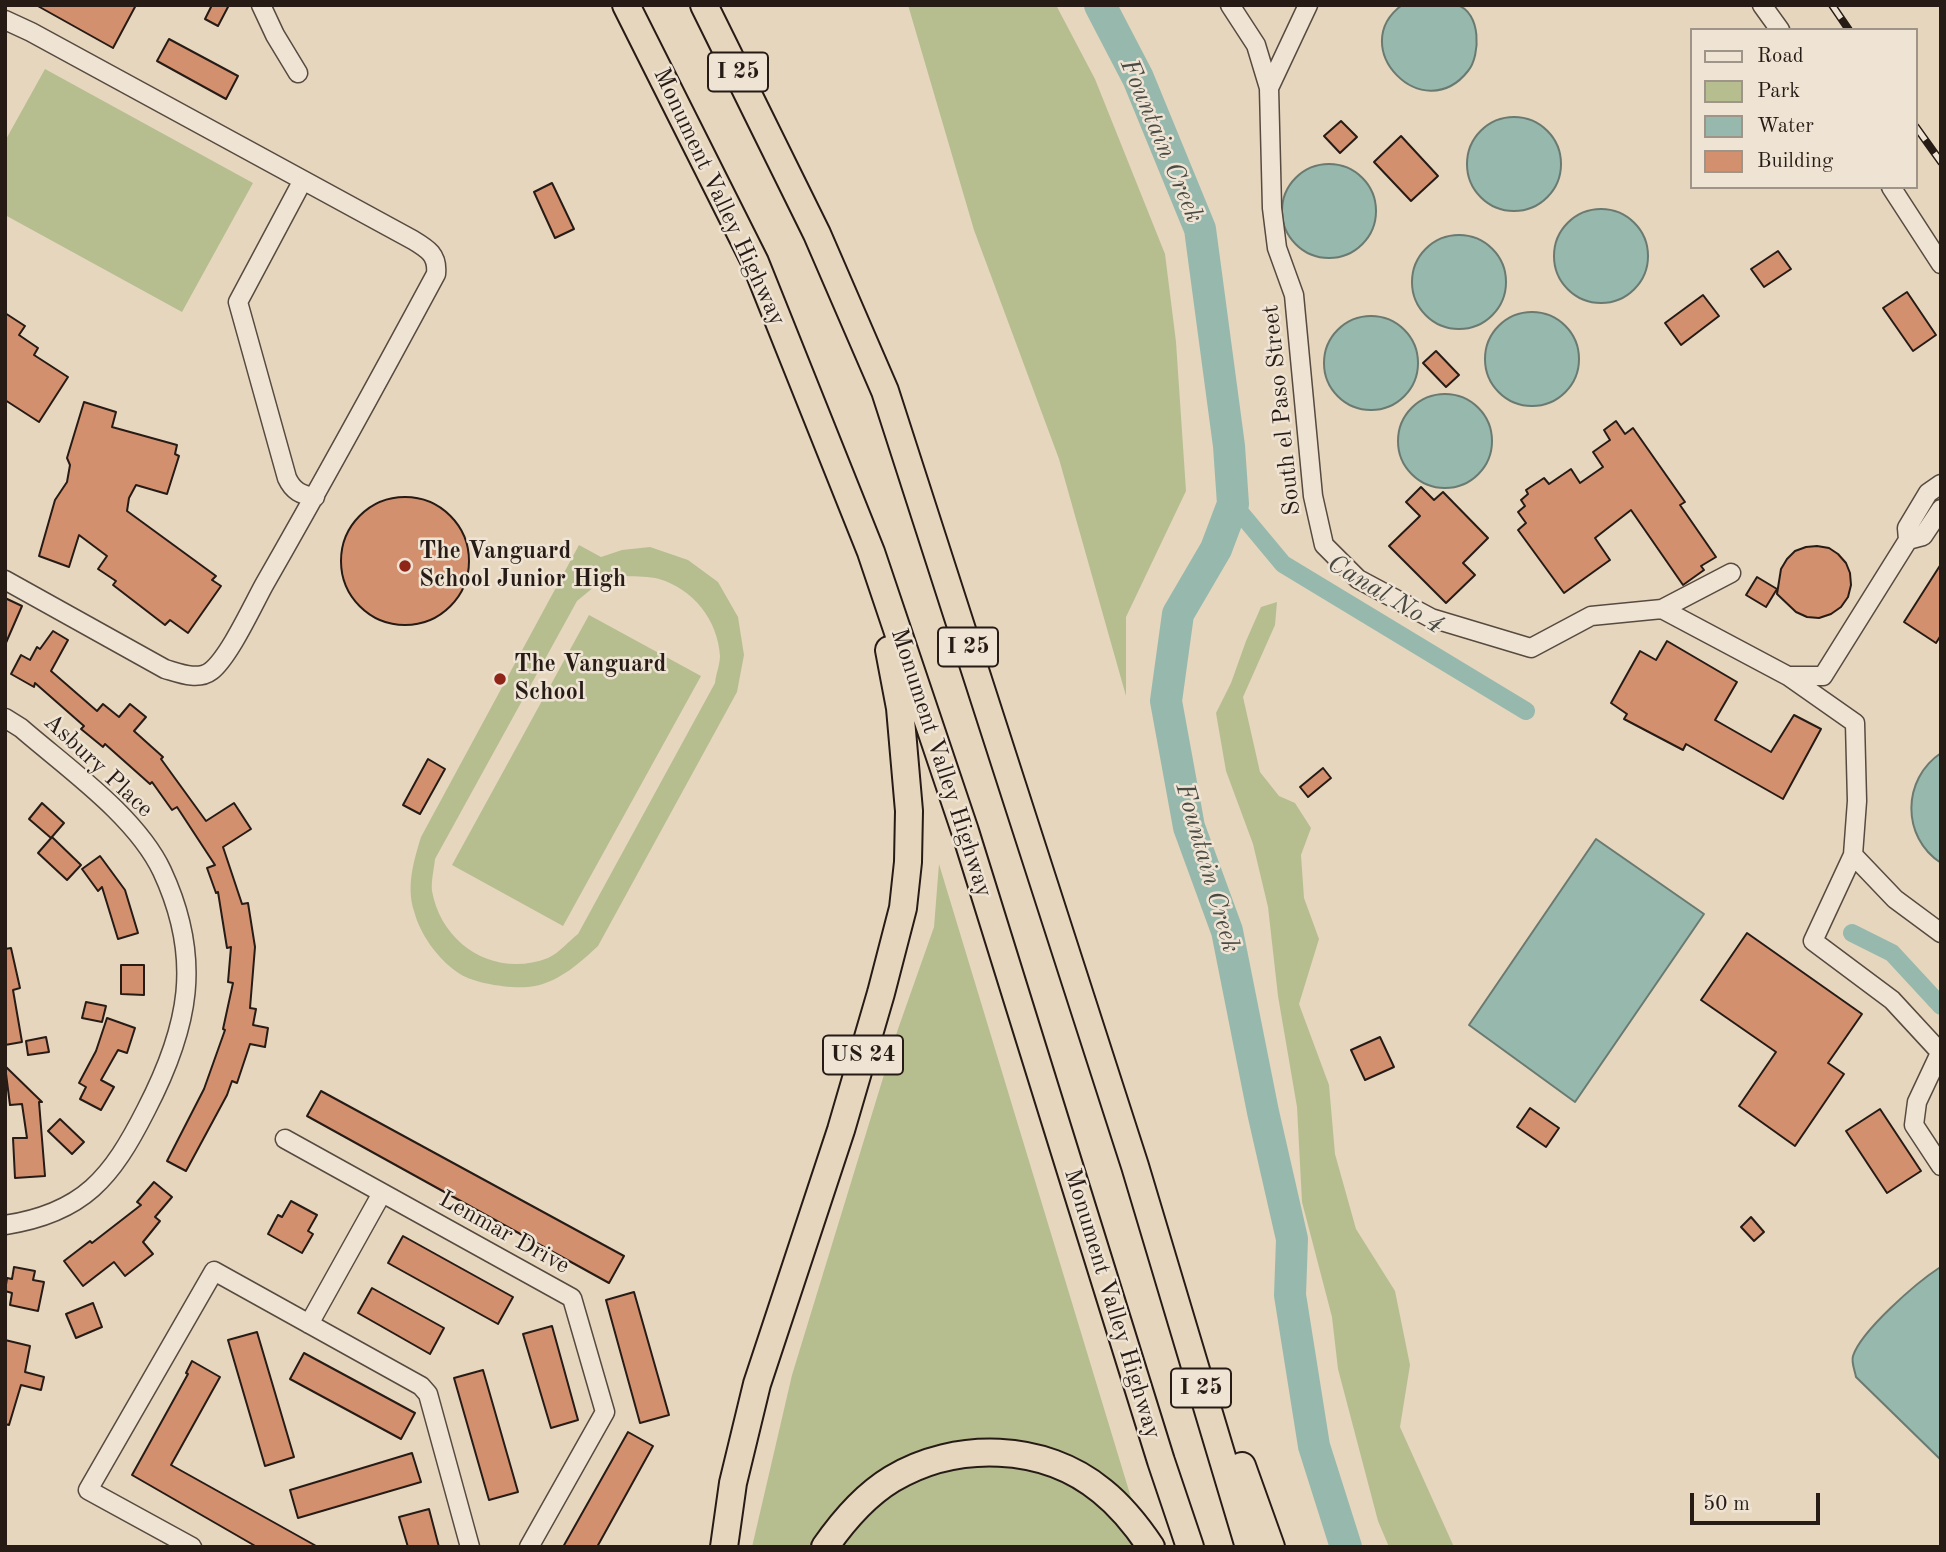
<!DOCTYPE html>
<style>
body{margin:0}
#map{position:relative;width:1946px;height:1552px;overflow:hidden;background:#e6d6bd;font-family:"Old Standard TT",serif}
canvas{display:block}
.frame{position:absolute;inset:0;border:7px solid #271b16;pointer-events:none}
.legend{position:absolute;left:1690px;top:28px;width:228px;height:161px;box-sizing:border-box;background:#efe4d4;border:2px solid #9f9488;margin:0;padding:9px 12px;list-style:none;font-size:21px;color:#271b16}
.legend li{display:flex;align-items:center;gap:14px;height:35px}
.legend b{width:35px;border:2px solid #9f9488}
.scale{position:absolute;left:1690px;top:1493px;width:130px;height:32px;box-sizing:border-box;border:4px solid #271b16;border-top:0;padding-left:9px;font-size:21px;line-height:24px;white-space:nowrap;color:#271b16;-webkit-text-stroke:5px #efe4d4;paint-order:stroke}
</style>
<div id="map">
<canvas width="1946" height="1552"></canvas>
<div class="frame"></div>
<ul class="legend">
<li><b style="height:9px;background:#efe4d4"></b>Road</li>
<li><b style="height:19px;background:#b6be90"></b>Park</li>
<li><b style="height:19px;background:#97b9ad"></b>Water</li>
<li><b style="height:19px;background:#d3906f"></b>Building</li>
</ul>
<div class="scale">50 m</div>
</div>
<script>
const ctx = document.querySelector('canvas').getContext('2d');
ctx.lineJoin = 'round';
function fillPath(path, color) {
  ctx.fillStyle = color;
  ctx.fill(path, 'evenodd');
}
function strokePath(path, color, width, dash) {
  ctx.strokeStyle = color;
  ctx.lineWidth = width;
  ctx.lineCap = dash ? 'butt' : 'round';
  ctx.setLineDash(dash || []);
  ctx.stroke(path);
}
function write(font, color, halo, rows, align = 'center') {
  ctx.font = font + ' "Old Standard TT",serif';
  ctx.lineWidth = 5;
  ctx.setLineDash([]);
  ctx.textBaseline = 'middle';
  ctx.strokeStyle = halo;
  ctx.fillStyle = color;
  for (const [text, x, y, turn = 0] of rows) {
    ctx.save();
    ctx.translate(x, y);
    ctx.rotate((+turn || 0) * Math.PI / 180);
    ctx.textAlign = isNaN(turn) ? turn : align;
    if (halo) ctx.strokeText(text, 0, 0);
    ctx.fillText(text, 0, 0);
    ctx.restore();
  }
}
fillPath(new Path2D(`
 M908,5H1056L1095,79L1165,254L1176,342L1186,491L1126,617V696L1059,459L974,230Z
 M45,69L253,183L182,312L5,215V141Z
 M579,545L601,557L622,550L650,547L688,560L718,582L738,617L744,655L737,692L598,946C581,962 560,981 535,986C515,990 473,984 457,972C437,958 420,934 414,911C406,886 414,860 421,837ZM626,576C637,577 649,576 659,579C693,589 718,620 720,656C720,664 716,674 715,683L578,934C569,941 559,953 548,958C496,978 442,946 432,891C431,881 434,869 435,859L577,601L600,582Z
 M1277,602L1275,625L1243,697L1260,772L1279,796L1295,803L1311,828L1301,855L1304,898L1319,939L1299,1004L1329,1085L1335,1154L1356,1229L1395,1291L1410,1365L1400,1427L1454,1547H1389L1378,1521L1338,1369L1332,1317L1302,1202L1297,1107L1278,996L1268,907L1253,844L1226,771L1216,713L1231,683L1246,641L1261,607Z
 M589,615L701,676L563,926L452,865Z
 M939,864L1146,1547H752L792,1375L898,1029L934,927Z`), '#b6be90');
const water = new Path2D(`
 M1402,5C1415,5 1445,2 1457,5C1481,12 1481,55 1468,71C1423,128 1345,47 1402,5Z
 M1467 164a47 47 0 1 1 94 0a47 47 0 1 1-94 0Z
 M1282 211a47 47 0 1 1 94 0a47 47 0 1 1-94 0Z
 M1554 256a47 47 0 1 1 94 0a47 47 0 1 1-94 0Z
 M1412 282a47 47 0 1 1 94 0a47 47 0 1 1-94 0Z
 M1485 359a47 47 0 1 1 94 0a47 47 0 1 1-94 0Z
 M1324 363a47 47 0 1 1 94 0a47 47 0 1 1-94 0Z
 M1398 441a47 47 0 1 1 94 0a47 47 0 1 1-94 0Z
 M1941,753V863C1901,837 1902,779 1941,753Z
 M1596,839L1704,914L1575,1102L1469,1025Z
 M1939,1268H1941V1460L1856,1377C1855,1371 1851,1362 1853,1356C1861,1331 1916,1283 1939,1268Z`);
fillPath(water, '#97b9ad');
strokePath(water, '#6a7a71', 2);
strokePath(new Path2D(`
 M1233,504L1283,564L1526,711
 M1852,933L1892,953L1941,1006`), '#97b9ad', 18);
strokePath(new Path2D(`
 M1100,5L1138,78L1200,229L1229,446L1233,504L1216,549L1178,614L1166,701L1189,827L1227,931L1263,1112L1292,1239L1290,1295L1314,1446L1346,1547`), '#97b9ad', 32);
const building = new Path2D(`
 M36,5H136L113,48Z
 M212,5H229L218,26L205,19Z
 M169,39L238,76L226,99L157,61Z
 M1341,121L1357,137L1340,153L1324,136Z
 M1401,136L1438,176L1411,201L1374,162Z
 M552,183L574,229L555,238L534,192Z
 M1778,251L1791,269L1764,287L1751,269Z
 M1907,292L1936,335L1913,351L1883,308Z
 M1703,295L1719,316L1681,345L1665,323Z
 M5,313L25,326L19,335L38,348L34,355L68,377L39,422L5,400Z
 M1436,351L1459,375L1446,387L1423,363Z
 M84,402L116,412L112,427L177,445L175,454L179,456L167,494L136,485L129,498L127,511L216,576L212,580L221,586L188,633L170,620L165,625L113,585L116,581L98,569L107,556L79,535L69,567L39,556L55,500L67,482L70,465L67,458Z
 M1616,421L1625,434L1633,428L1685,502L1680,505L1716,557L1701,566L1704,570L1683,585L1631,510L1595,538L1610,560L1564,593L1518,530L1526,523L1518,512L1525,506L1521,500L1528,494L1526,490L1544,478L1549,484L1571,469L1580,483L1603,467L1593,452L1610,440L1604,430Z
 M1421,487L1434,500L1443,492L1488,538L1463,563L1475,575L1446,603L1389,546L1420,516L1406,502Z
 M341 561a64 64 0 1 1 128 0a64 64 0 1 1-128 0Z
 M1817,546L1829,548L1838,554L1846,563L1850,573L1851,585L1848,597L1841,607L1831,614L1819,618L1807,617L1796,612L1777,594L1781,569L1787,559L1795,551L1806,547Z
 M1941,564V635L1936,643L1904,622Z
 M1757,577L1777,589L1766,607L1746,595Z
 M5,598L22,606L5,645Z
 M53,631L68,640L51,671L97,711L103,704L119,717L130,704L146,717L134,731L163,757L161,759L206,821L234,803L251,829L223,847L242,904L248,903L255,947L250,1008L256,1009L253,1025L268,1028L265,1047L250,1044L237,1083L232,1081L227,1095L186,1171L167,1161L204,1089L225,1030L223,1029L233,983L228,982L231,947L227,948L218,892L216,893L207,868L215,865L177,807L172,810L152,782L150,784L105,744L103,747L81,729L84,726L35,683L34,687L11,674L21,655L30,660L37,647L40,649Z
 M1667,641L1737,682L1715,720L1771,752L1794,715L1821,729L1783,799L1686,744L1683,750L1624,719L1627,714L1611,703L1640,651L1656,660Z
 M428,759L445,769L420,814L403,805Z
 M1323,768L1331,778L1308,797L1300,787Z
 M42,803L64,823L51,838L29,819Z
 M52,837L81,865L67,880L38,853Z
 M100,856L125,890L138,933L118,939L102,887L98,891L82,869Z
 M1747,933L1862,1014L1828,1063L1844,1074L1795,1146L1739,1106L1776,1052L1701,1000Z
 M11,948L20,988L13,990L22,1042L5,1045V949Z
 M121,965H144V995L121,994Z
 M86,1002L106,1006L102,1022L82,1018Z
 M107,1018L135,1028L127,1053L118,1050L101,1080L114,1087L101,1110L80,1099L86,1087L79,1083L96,1051Z
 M46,1037L49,1052L28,1055L26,1041Z
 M1380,1037L1394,1067L1365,1080L1351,1050Z
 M5,1066L42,1102H39L45,1176L15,1178L13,1138H27L22,1104L10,1105Z
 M321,1091L624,1256L609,1283L307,1116Z
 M1530,1108L1559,1128L1546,1147L1517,1127Z
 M1880,1109L1921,1171L1887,1193L1846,1131Z
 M60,1119L84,1142L72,1154L48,1131Z
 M154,1182L172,1197L155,1217L160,1221L143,1242L153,1254L125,1276L114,1262L83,1286L64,1261L90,1241L92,1243L141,1205L137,1202Z
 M291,1201L317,1215L308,1231L313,1234L302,1253L268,1234L278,1215L282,1217Z
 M1751,1217L1764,1232L1754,1241L1741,1227Z
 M403,1236L513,1297L498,1324L388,1263Z
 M14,1267L35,1271L33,1280L44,1282L38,1311L10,1305L12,1293L5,1291L7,1278L12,1279Z
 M372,1288L444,1328L430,1354L358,1313Z
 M634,1292L669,1415L640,1423L606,1300Z
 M93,1303L102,1327L76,1338L66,1314Z
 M552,1326L578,1420L551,1428L523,1334Z
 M257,1332L294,1457L265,1466L228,1340Z
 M5,1340L30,1346L25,1372L44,1377L41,1390L21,1385L9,1425L5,1424Z
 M304,1353L415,1413L401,1439L290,1379Z
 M192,1361L220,1377L171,1465L318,1547H257L132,1475L188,1374L186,1373Z
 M483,1370L518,1492L489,1500L454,1378Z
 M628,1432L653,1446L597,1547H563Z
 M412,1453L421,1482L298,1518L290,1490Z
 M429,1509L439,1547H408L399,1517Z`);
fillPath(building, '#d3906f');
strokePath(building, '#271b16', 2);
const minor = new Path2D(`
 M261,5L275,35L298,73
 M1230,5L1256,45L1269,88L1272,208L1277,248L1294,295L1313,496L1324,545L1358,579L1431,618L1531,648L1591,616L1662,609L1788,676H1823L1908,540
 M1762,5L1780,30
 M5,20L31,32L413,240C428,249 438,255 436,274C380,378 323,482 264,585C252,607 229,657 211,671C198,681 179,673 165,669L5,580
 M1269,88L1308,5
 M303,180L238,302L287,478C293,491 301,495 315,497
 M1891,187L1941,264
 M1941,484L1928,493L1907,528L1908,540L1923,536L1941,509
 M1662,609L1731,573
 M1788,676L1855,723L1857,801L1853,855L1813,941L1892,1000L1941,1053
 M5,718L21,728C67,768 136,816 162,871C203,959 189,1027 146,1110C112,1177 84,1213 5,1225
 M1853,855L1895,899L1941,933
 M1940,1053L1917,1102L1914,1125L1941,1166
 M285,1139L572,1298L605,1412L529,1547
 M309,1324L382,1193
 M192,1547L88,1490L214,1271L421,1386L428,1394L470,1547`);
const highway = new Path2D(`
 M626,5L755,262L871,552L965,831L1161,1461L1190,1547
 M704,5L817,234L885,391L1135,1166L1249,1547
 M1242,1466L1271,1547
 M724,1547L733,1483L757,1384L841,1130L881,993L903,908L908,862L909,811L900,708L889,650
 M825,1547C843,1521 864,1496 892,1479C956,1441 1044,1443 1102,1491C1122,1507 1137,1526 1151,1547`);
strokePath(minor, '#574a40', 21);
strokePath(highway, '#271b16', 30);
strokePath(minor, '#efe4d4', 18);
strokePath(highway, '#e6d6bd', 26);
const rail = new Path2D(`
 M1832,5L1849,30
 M1916,127L1941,162`);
strokePath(rail, '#271b16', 8);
strokePath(rail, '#efe4d4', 5, [16]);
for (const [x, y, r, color] of [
 [405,566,7,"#8f2418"],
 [500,679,7,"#8f2418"]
]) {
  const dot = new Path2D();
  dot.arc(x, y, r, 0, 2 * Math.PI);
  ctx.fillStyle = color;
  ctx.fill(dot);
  strokePath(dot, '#efe4d4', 2.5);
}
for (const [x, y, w] of [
 [738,72,60],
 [968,647,60],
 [863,1055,80],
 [1201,1388,60]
]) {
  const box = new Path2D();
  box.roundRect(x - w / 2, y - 19.5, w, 39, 5);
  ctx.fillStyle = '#efe4d4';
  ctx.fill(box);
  strokePath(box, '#271b16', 2);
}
write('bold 23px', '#271b16', null, [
 ["I 25",738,72],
 ["I 25",968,647],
 ["US 24",863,1055],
 ["I 25",1201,1388]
]);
write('24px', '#271b16', '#efe4d4', [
 ["Monument Valley Highway",719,197,65],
 ["South el Paso Street",1282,410,-96],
 ["Monument Valley Highway",941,763,72],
 ["Asbury Place",98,766,43],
 ["Lenmar Drive",504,1233,29],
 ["Monument Valley Highway",1112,1304,73]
]);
write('bold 24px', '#271b16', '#efe4d4', [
 ["The Vanguard",419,552],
 ["School Junior High",419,580],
 ["The Vanguard",514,665],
 ["School",514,693]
], 'left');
write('italic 26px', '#494a43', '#efe4d4', [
 ["Fountain Creek",1161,141,67],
 ["Canal No 4",1385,595,31],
 ["Fountain Creek",1207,868,74]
]);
</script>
